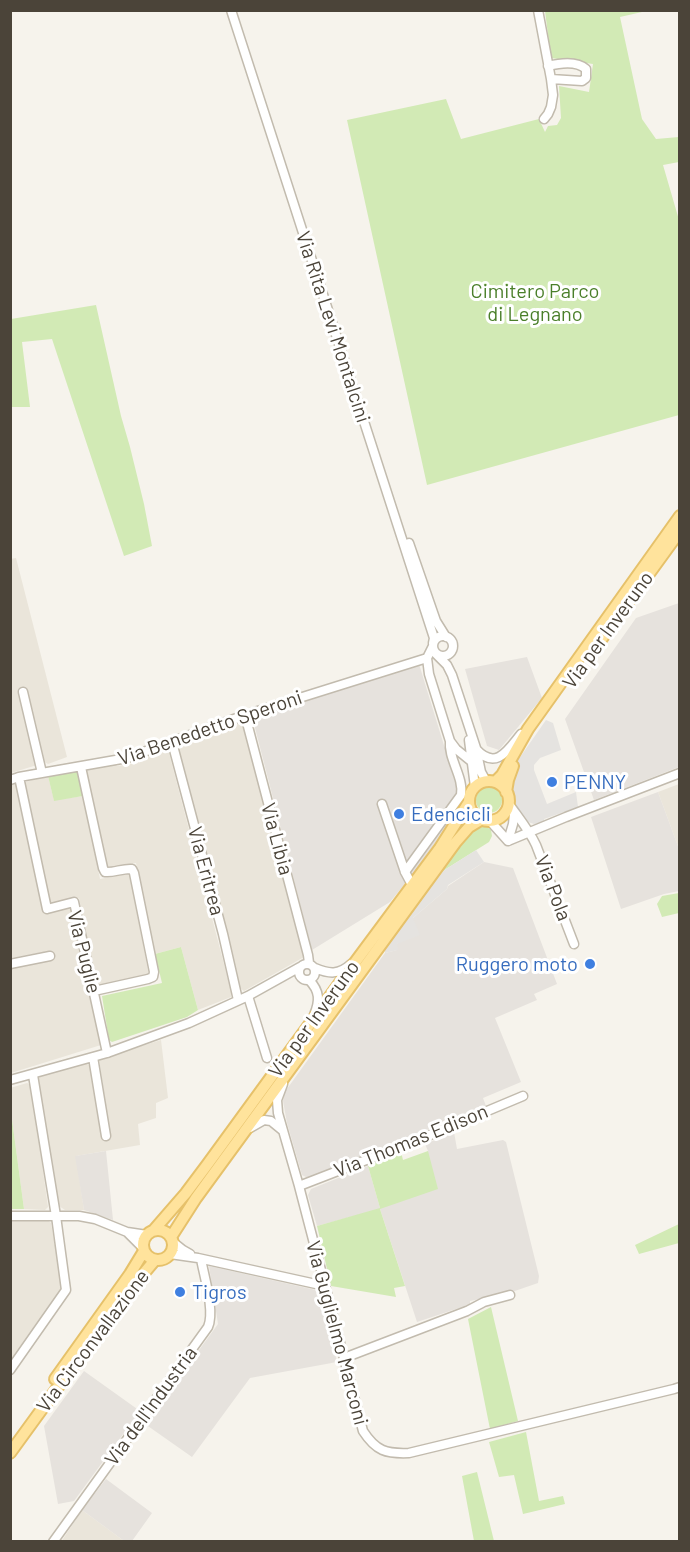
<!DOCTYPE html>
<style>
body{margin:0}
#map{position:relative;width:690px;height:1552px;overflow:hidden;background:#f6f3ec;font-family:Barlow,sans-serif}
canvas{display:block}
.frame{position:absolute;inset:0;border:12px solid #4b4439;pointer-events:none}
</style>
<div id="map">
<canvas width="690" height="1552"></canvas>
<div class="frame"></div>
</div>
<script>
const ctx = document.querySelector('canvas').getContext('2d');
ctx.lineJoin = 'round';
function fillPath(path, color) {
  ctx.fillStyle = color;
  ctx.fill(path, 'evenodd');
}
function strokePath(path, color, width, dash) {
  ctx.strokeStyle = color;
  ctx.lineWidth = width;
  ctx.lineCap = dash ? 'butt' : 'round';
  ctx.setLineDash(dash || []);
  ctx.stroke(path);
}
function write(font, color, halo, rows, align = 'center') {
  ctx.font = font + ' Barlow,sans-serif';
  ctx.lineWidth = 6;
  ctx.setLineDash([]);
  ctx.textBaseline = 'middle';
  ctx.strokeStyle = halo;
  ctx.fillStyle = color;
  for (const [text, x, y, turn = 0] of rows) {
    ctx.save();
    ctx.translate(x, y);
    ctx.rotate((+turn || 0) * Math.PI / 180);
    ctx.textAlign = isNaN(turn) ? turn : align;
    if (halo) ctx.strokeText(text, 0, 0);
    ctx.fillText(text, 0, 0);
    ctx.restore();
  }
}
fillPath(new Path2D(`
 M16,558L67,757L48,764L43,761L26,688L19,689L37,765L11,773L10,559Z
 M239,720L244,724L304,957L244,991L240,988L177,745L180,741Z
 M166,749H168L231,991V997L198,1010L181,947L155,954L136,863L109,868L106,867L86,771L89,767L114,762L117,766L138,763L137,759Z
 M48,776L54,800L83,796L100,879L126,874L130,876L149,976L97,986L79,898L50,905L25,782Z
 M14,783L17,784L43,911L71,905L101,1045L11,1073V967L52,959L49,951L11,958L10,919L12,918L10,908V784Z
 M679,784V849L658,792Z
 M161,1040L168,1098L156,1103V1118L138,1124L140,1145L76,1156L84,1210H65L59,1206L38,1079L40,1076L86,1063L90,1066L102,1139H111L99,1059Z
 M27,1083L31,1085L48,1207L45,1210L24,1209L11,1112L10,1088Z
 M11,1219L48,1220L51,1223L63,1291L11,1362Z
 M82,1510L124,1541L61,1542Z`), '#eae5da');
fillPath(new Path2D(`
 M679,603V767L594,800L565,719L636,618Z
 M527,657L542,698L499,750L487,746L465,669Z
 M419,664L462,804L418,868L390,902L312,950L253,720L256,715Z
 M658,792L679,849V891L664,894L621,909L591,817Z
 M484,862L513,868L557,984L534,994L537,1000L495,1018L521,1082L483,1098L486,1106L308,1178L302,1175L287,1123L283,1101L284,1093L385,953L397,950V944L413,918L447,889L448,886Z
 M454,1132L457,1149L503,1140L506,1142L539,1276L538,1283L509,1293L470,1301V1307L459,1308L417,1322L380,1209L317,1226L308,1195L311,1189L368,1166L380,1208L428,1151L425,1144Z
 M106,1151L113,1220L84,1210L75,1156Z
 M209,1266L316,1290L320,1294L337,1362L250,1378L192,1457L145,1424L218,1324Z
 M84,1371L140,1411L74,1501L58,1504L44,1426Z
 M106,1479L152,1513L132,1541H124L82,1510Z`), '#e6e2dd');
fillPath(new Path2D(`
 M545,11H641L642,12L620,17L642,119L656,139L679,137V162L663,165L679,220V227H678L680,232L679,415L427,485L347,120L446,99L461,139L539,119L545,132L548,126L557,125L561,118L559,86L589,92L593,64L551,58Z
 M96,305L121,416L130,447L144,504L152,546L124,556L52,339L22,342L30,407H11V319Z
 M77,771L83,796L54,801L48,776Z
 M476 800a13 13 0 1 1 26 0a13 13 0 1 1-26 0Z
 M483,825L486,826L491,830L492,836L489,842L446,869L430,882C442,866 464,831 483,825Z
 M679,893V913L662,917L657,904L662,896Z
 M181,947L198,1010L187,1017L112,1042L109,1040L102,996L162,983L155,954Z
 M10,1112H11L24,1209H11Z
 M428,1151L438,1189L380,1209L405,1286L394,1288L396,1297L331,1286L317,1226L380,1208L368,1166L401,1152L403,1160Z
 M679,1224V1243L639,1254L635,1245Z
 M491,1307L518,1421L490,1429L468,1319Z
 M526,1432L539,1501L563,1496L565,1504L523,1514L514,1475L499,1477L489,1442Z
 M477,1472L494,1541H474L462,1476Z`), '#d2eab5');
fillPath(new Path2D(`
 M546,720L553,723L561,750L540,758L534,765V770L547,804L576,792L578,807L544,819L545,822L534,824L528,822L523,818L516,810L511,792L516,763Z
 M476,850L484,862L448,885L447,889L413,918L420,935L397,944L398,950L385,953V950L396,931L430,882L446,869Z`), '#e5e3e0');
const minor = new Path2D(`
 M231,10L434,638L433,643
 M538,10L551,79L553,95L551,107L548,114L544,119
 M548,66C560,63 577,61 586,69V78L582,81L551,79
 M409,543L436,621L446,637
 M433 646a10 10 0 1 1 20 0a10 10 0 1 1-20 0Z
 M433,646L427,658L429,674L450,741L456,749L472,762
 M436,654L447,665L452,675L476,748L481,772L486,781
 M23,692L42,773
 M245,715L308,955L309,963
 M469,740L475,787
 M172,742L223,934L238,1000
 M476,749C496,771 508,750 521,734
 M81,767L103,868L105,872C114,873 123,868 132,869L134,873L154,972L153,977L148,979L94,991
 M19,777L47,909L74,902L107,1053
 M10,780L19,777L127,758L245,715L427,658
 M382,804L405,872L412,885
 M509,804C518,817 529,830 536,845L574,944
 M490,821L508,841L566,817L680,773
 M508,841L513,824L514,814
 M405,872L461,795C464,777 448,759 450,741
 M299 972a8 8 0 1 1 16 0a8 8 0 1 1-16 0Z
 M10,964L50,956
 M315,968C329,974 339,975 351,964
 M309,980C320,991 320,1001 314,1015
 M248,996L267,1058
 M93,1057L106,1136
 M10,1080L107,1053L189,1023L248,996L300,967
 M283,1084L277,1100L278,1113L299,1186L363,1431C376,1451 386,1454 409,1453L674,1389L680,1387
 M250,1128L264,1120L271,1121L282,1130
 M299,1186L423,1138L523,1096
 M10,1216H79L95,1219L127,1232L147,1235
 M128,1233L143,1248
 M173,1242L183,1250L190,1254
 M170,1254L198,1258L325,1286
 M344,1358L467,1311L484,1302L510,1295
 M10,1370L66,1290L56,1216L33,1075
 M53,1542L208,1327C215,1311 204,1276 201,1259`);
const major = new Path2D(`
 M592,652L680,531
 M469 801a20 20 0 1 1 40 0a20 20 0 1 1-40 0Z
 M495,782L502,775L528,729L680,516
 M506,792L508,780L513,766
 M143 1245a15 15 0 1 1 30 0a15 15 0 1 1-30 0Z
 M153,1231L186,1193L207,1165L342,980L440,848L469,802
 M171,1237L196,1198L455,843L469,827L482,819
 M55,1379L130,1274L144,1251
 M10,1453L122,1299L155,1260`);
strokePath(minor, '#c2bbae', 11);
strokePath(major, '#e6c16a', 14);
strokePath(minor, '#fff', 8);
strokePath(major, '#ffe39c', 10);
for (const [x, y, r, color] of [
 [552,782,6,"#3f7fe0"],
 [399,814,6,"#3f7fe0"],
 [590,964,6,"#3f7fe0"],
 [180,1292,6,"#3f7fe0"]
]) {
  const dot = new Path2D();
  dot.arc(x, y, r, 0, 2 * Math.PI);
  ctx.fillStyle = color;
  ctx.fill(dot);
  strokePath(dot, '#fff', 2);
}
write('20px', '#4a7f2a', '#fff', [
 ["Cimitero Parco",535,291],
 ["di Legnano",535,314]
]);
write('20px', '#4b4439', '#fff', [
 ["Via Rita Levi Montalcini",333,327,72],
 ["Via per Inveruno",608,630,-54],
 ["Via Benedetto Speroni",210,728,-19],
 ["Via Libia",277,839,75],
 ["Via Eritrea",206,871,75],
 ["Via Pola",553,888,69],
 ["Via Puglie",84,952,76],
 ["Via per Inveruno",314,1019,-54],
 ["Via Thomas Edison",411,1141,-22],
 ["Via Guglielmo Marconi",337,1333,75],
 ["Via Circonvallazione",93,1341,-53],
 ["Via dell'Industria",151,1406,-54]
]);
write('20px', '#366cbe', '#fff', [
 ["PENNY",564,782],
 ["Edencicli",411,814],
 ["Ruggero moto",578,964,"right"],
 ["Tigros",192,1292]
], 'left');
</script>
